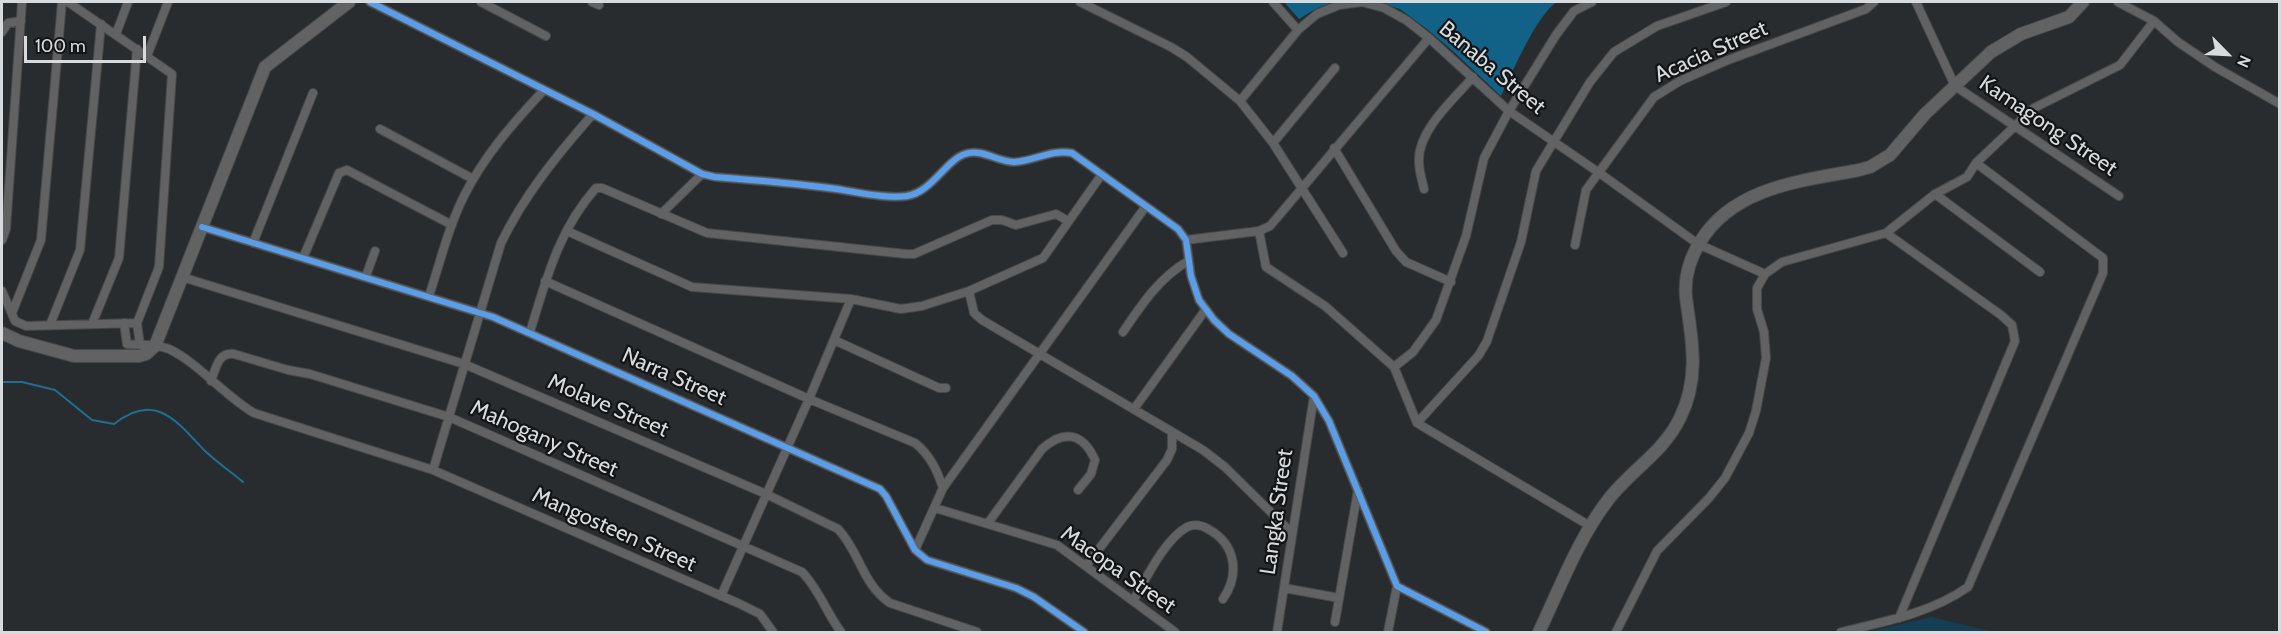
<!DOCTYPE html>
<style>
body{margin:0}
#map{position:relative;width:2281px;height:634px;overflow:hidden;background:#292c2e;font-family:Cabin,sans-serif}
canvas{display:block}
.frame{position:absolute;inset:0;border:3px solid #d7dbdd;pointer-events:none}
.north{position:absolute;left:2197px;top:24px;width:60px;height:60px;-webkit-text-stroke:4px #121416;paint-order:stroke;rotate:114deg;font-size:16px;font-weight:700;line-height:24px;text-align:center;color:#d7dbdd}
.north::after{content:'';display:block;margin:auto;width:21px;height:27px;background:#d7dbdd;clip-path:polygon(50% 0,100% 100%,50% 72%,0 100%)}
.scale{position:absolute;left:24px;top:36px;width:122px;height:27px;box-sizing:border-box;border:3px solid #d7dbdd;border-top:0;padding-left:8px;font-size:18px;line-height:21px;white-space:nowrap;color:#d7dbdd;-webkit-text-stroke:4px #121416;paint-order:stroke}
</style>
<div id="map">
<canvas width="2281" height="634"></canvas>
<div class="frame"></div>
<div class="north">N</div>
<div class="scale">100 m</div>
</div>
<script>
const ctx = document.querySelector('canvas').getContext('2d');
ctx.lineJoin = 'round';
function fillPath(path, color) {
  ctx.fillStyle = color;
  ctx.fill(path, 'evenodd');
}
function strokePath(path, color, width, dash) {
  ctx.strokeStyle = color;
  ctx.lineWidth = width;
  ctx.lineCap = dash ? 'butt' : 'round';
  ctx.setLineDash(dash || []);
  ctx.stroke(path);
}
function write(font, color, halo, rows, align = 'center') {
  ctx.font = font + ' Cabin,sans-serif';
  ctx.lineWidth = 4.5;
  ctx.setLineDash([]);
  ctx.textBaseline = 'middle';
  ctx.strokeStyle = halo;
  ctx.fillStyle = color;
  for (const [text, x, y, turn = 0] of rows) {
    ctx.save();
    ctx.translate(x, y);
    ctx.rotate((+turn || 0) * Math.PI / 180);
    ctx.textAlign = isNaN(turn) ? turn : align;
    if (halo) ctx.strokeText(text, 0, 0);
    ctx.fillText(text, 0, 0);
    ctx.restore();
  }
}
fillPath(new Path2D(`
 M1931,617L1994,632H1868Z`), '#143e53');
fillPath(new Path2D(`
 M1284,2H1333L1315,9L1299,19Z
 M1377,2H1557C1537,14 1512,73 1501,96L1454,52L1427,29L1400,9Z`), '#126288');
strokePath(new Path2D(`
 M2,382H22L55,390L92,420L114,424C154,392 175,419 203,449C215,461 230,471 243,482`), '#1f6e96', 2);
const street = new Path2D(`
 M68,2L172,74L159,267L137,323L140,345
 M370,2L593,114L702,174L715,177C753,180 791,183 829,188C854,191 882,199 907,196C932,192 946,160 965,154C981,148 998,162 1014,162C1035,161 1051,149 1072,153L1178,229L1186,240L1191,276L1199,300L1214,320L1229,334L1292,376L1314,396L1329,421L1397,586L1486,632
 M481,2L546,36
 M592,2L599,5
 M1080,2L1171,47L1187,57L1240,101L1273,143L1343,253
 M1273,2L1298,30
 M1916,2L1955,86L2119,196
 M2118,2L2154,21L2178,42L2215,67L2280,104
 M2,32L8,23L21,21
 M116,34L128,2
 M147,56L168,2
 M1240,101L1298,30L1317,14L1339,5L1362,2L1384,8L1406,20L1429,38L1509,111L1598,172L1698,244L1765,274
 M380,129L473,179
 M1273,143L1335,68
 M1334,148L1396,251L1406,262L1451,282
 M1424,189C1422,180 1419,171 1419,162C1417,131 1454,99 1473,77
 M1935,194L2040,272
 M661,214L702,174
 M202,227L493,317L880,489L886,496L915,550L927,560L1016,588L1034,597L1084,632
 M567,231L692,287L851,299L901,309L922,306L969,291L1043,258L1102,174
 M1259,231L1266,267L1325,306L1394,367L1417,423L1590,526
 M1886,233L2001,315L2012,325L2015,341L1899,618
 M2,240L6,229L22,2
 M1186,240L1259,231L1270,226L1429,38
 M253,243L313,93
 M1575,245L1586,190L1654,97L1680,81L1728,60L1866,9L1874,2
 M303,258L339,173L347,170L452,225
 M366,276L375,251
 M182,277L464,364L766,494L838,529C860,552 862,584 890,603L977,632
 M545,281L809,399L915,443C930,455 937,470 943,488
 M2,291L15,321L26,326L137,323
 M969,291L974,313L982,320L1203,450L1225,467L1292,533
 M429,296C440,263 448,228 464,196C484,156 513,123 544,90
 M12,313L41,240L62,2
 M124,323L127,344C140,345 156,344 169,349C197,362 225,396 254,413L433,470L740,604L760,614L773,632
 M92,324L119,258L137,49
 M50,325L80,250L101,24
 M530,332C546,280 559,229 596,188H602L707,233L906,254H914L992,220H1002L1016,225L1056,214L1068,221
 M1123,332C1142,304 1159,278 1188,261
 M834,340L939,388H946
 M1394,367L1413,352L1436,320L1466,236L1484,158L1509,111L1556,35L1574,11L1592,2
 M211,381C216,368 218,352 234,354L288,370L310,374L449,417L802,572C819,589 827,614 841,632
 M1134,409L1206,309
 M1417,423L1479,355L1487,341L1521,242L1536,171L1590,82L1614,52L1657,26L1726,2
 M433,470L501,243C525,194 557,155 593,114
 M935,508L1057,545L1175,632
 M988,523L1042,449C1064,429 1083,433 1095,460L1091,474L1078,490
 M915,550L943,488L1146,206
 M1086,566L1167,460L1172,449V432
 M1284,588L1339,598
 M721,596L809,399L851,299
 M1133,601C1146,579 1164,540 1187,527C1194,524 1202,525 1208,529C1236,544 1240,574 1223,599
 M1335,622L1358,490
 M1277,632L1314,396
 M1388,632L1397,586
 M1616,632L1657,551L1709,498L1725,478L1749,433L1756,411L1766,358L1764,332L1757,309V288L1765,274L1782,262L1886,233L1935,194L1967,177L1976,163L2034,108L2120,65L2154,21
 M1841,632C1884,622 1931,613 1968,587L2103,273V258L1976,163`);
const secondary = new Path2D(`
 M2,333L19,341L74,356H139L146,354L155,346L265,67L349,2
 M1539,632C1560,588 1578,539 1608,500C1631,470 1663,453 1680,418C1700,378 1692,340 1686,298C1684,277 1689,260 1700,242C1733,187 1801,181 1859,170L1870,167L1890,155L1925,114L1991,52L2021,34L2069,17L2083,2`);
strokePath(street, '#46484a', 10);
strokePath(secondary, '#46484a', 14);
strokePath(street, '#606264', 8);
strokePath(secondary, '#606264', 12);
strokePath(new Path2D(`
 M370,2L593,114L702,174L715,177C753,180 791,183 829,188C854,191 882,199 907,196C932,192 946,160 965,154C981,148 998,162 1014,162C1035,161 1051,149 1072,153L1178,229L1186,240L1191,276L1199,300L1214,320L1229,334L1292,376L1314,396L1329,421L1397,586L1486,632
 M202,227L493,317L880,489L886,496L915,550L927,560L1016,588L1034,597L1084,632`), '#5a9eea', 6);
write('22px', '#d7dbdd', '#121416', [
 ["Acacia Street",1711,52,-24],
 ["Banaba Street",1492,68,40],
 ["Kamagong Street",2048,126,34],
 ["Narra Street",674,377,24],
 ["Molave Street",608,406,23],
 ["Mahogany Street",544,439,24],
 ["Langka Street",1277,512,-82],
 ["Mangosteen Street",614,530,24],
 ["Macopa Street",1118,570,35]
]);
</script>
